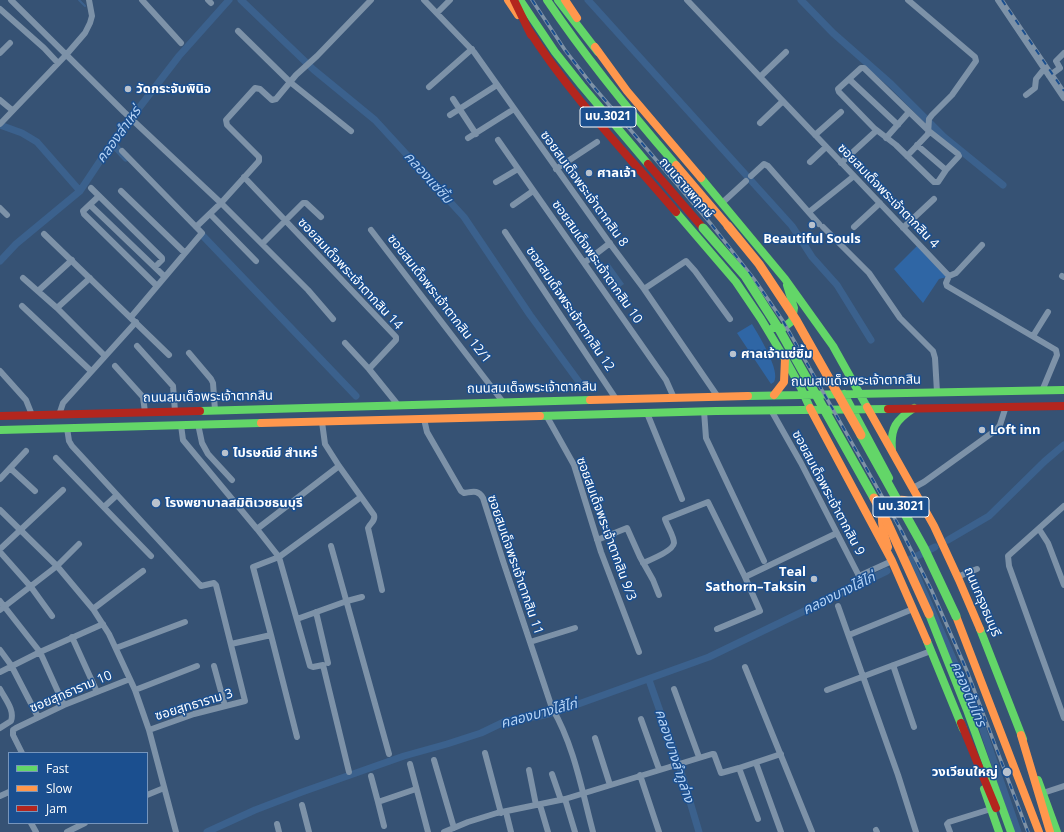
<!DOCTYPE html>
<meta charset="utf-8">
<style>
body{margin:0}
#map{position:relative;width:1064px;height:832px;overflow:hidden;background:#365274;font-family:"Open Sans",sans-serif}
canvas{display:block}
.legend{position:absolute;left:8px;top:752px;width:140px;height:72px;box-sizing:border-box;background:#1b4f8f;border:1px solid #7695bc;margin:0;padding:5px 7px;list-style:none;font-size:12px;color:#fff}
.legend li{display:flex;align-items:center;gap:8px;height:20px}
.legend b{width:20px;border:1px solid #7695bc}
</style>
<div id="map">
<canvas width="1064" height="832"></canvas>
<ul class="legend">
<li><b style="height:5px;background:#63d668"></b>Fast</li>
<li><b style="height:5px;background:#ff974d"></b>Slow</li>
<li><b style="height:5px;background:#b3261e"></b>Jam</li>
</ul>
</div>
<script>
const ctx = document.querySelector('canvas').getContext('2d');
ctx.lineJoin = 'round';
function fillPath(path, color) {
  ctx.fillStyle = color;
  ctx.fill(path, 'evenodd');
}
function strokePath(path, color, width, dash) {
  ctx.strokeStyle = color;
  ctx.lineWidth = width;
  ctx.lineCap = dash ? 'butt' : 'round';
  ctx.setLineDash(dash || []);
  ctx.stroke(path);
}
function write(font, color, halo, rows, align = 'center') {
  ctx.font = font + ' "Open Sans","Noto Sans Thai",sans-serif';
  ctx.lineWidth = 3;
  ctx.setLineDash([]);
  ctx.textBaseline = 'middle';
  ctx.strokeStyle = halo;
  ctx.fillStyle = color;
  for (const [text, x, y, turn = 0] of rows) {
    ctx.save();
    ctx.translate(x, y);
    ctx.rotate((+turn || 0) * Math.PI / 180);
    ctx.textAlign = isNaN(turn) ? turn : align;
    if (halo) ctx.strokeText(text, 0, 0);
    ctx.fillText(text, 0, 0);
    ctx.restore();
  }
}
fillPath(new Path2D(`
 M917,246L947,277L939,279L923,303L894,269Z
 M752,324C759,336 781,371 774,382L771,384L737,333Z`), '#2f66a5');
fillPath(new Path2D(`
 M609,263L624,284L616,290L600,269Z`), '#3b618d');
strokePath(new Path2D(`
 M79,0L85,6`), '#3b618d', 2);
strokePath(new Path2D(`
 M241,0L314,70L375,120L464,217L530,315L582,386
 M588,0L792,226L812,257L837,285L871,340
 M801,0L833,33L891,84L944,137L1003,185
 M0,125L22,133L37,142L80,191
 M112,143L126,158
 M203,236L356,396
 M0,261L16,244L80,191L112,143L179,56L229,0
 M948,540L989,516L1045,461L1064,445
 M910,560L980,721L1018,832
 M907,561L935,547
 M649,680L680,768L699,832
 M207,832L255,810L302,792L404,756L447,744L481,733L506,721L540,716L559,711L709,657L887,571`), '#3b618d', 7);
strokePath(new Path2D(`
 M11,0L124,112L221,203L308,290L333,319
 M142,0L181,43
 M208,0L211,3
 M424,0L474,52L608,241L644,289L718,397
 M687,0L949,276L946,283L947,286L1056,350L1057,355L1042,391
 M998,0L1064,98
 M0,9L44,48L58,63
 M437,13L450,0
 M238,31L290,82L351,131
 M0,53L10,43
 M861,68H864L929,131L958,154L959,156L946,170L938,182H934L896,145L874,128L839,92L838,89Z
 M1049,76L1060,68L1056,61L1064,53
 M760,77L786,52
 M849,79L898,125
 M429,87L472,49
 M1026,95L1035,88L1036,79L1044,69
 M453,99L476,134
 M0,100L12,110
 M450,115L497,85
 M760,123L783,101
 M0,124L66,55L85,33L90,23L92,16L89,0
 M815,135L841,112
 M468,138L514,109
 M886,138L909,112
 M498,140L666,380L674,398
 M917,145L946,170
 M122,151L202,233L131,317
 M907,156L928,134L929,119L932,115L952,95L976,61L975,57L908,0
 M810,162L826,147
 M841,163L876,131
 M556,169L597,142
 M751,176L764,164L768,166L819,224
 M244,177L396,337V340L369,369
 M496,182L518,169
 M91,188L162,258V260L155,267
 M121,191L185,253
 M99,196L83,211L84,214L157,286
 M722,203L746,181
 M90,205L165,277
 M513,205L533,191
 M0,208L7,215
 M809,212L854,176
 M210,214L256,261
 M196,227L221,203L259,161V157L227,125L226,120L255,88L260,89L272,100L276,99L296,75L317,56L371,0
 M823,227L869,273L900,318L933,351L935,358L937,392
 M854,227L880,203
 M903,228L934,199
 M371,230L503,402
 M505,232L616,399
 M44,234L169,355
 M262,244L303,203H306L321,217
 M584,263L610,243
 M949,276L956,273L982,245
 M1062,276L1064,277
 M23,278L57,308L105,356
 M644,289L686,261L695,271L730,319
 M38,291L72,260
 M22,306L91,371
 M57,308L90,278
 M1033,336L1048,312
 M345,343L369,369L398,405
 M137,346L173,386L175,411
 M189,353L211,379L213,383L215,410
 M115,366L143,397L145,412
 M0,371L26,400L32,415
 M771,410L801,463L859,576L892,561
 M704,411L706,438L764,561
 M647,413L682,499
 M59,415L63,403L136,322
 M546,415L574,465L601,552L639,652
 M424,419L427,432L461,491L464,493C472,492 478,489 483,498L503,561L552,708C574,745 582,791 593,832
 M322,422L325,444L339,466L374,515C376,521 370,523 368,528L382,590
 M198,424L202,443L208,454L232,480
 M181,425L183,440L257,529L279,557L310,666L313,667L323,665L349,772
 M67,428L69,441L72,446L201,586L214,583L216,585L245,701L194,714L149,730
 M56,458L151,556
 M10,468L35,491
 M0,479L26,451
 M913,488L924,482L996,430L1000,425L1006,406
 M105,506L117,495
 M1064,506L1008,556L1009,566L1064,718
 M0,510L57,566L93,609L109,634L135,690L149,730L176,832
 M257,529L339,466
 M1039,529L1048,543L1064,585
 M597,540L627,528L640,557L653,580L659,595
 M331,546L389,754
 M0,549L63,490
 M0,552L31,587L52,616
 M643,563C650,560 673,551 674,543C674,536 667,526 665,519L708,502L745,577L760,611L717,629
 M745,577L837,533
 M957,577L977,569
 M0,601L40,652L64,705
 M838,606L898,775L916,832
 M93,609L143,571
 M0,610L57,566L79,544
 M316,612L328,663
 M297,619L347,601L362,597
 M849,635L913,609
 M72,637L97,692
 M530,642L575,628
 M231,644L271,635
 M116,648L185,622
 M0,650L11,665L38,717
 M893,665L914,727
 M214,666L225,706
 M745,667L812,832
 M0,672L40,652L103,624
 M0,689C5,699 15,710 11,721L0,728
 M674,689L699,757
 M135,690L197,666
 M827,690L931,651
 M641,719L659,769
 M297,737L271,635L253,567L279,557L361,497
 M595,738L610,785
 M22,753L13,735V730L16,728L64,705L130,679
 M485,753L501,813
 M434,760L454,828
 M756,763L781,832
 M410,764L428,832
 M739,768L758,819
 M529,770L536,805
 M552,774L561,800
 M640,775L659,832
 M371,776L378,802
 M1043,793L1064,786
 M147,795L164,788
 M0,796L9,792
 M565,799L575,832
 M302,805L309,832
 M540,805L548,832
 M506,812L511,832
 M31,823L36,832
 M277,824L279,832
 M384,826L378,802L416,789
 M876,830L877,832
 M67,832L85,823
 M444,832L468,822L497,813L565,799L712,754H714L721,773L739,768L781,754
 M950,832L947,824L949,822L991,809`), '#7d92a8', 6);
strokePath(new Path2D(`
 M520,0L555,52L582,86L648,164
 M547,0C586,58 630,112 676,165
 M558,0L598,52
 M701,178L785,279L833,346L867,407
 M676,212L736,282L761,319L785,359L801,388L810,408
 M773,328H783L792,321L794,308L787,285
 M844,394L889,478
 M748,396L1064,390
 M200,411L590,400
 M540,416L716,411L888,409
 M0,430L261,423
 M892,450C890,428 896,420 914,408
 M929,614L967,710L1011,832
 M980,629L1023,739
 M927,641L963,729
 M1038,780L1057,832
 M984,789L999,832`), '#63d668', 8);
strokePath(new Path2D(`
 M508,0L518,15
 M565,0L577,18
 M595,47L627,91L701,178
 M676,165L728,226
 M774,395L784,382L785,359
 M590,400L748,396
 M867,407L934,526L959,580L980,629
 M810,408L892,561L927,641
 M261,423L540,416
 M888,547C885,537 881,526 882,516C883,512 885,508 888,505C901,494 914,502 923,513
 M956,616L1039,832
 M1021,735L1050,832`), '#ff974d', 8);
strokePath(new Path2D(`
 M514,0L531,35
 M528,29C570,95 625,152 676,212
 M648,164L703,228
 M888,409L1064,406
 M0,416L200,411
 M961,723L996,808`), '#b3261e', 8);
const rail = new Path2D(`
 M532,0L565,50L592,85L711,224L754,279L783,321L900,528L931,589L967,671L1028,832
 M1002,0L1064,91`);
strokePath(rail, '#7e92a7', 3.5);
strokePath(rail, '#1b4f8f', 2, [6]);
strokePath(new Path2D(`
 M703,228L745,276L779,329L874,498
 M861,435L924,548L956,616`), '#63d668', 9);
strokePath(new Path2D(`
 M728,226L759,264L796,320L861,435
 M874,498L888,524L929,614`), '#ff974d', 9);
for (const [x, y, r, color] of [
 [128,89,4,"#b9c2ce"],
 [589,173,4,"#b9c2ce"],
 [812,225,4,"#b9c2ce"],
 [733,354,4,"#b9c2ce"],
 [982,430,4,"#b9c2ce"],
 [225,453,4,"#b9c2ce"],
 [156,503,5,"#b9c2ce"],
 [814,579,4,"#b9c2ce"],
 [1007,772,5,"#b9c2ce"]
]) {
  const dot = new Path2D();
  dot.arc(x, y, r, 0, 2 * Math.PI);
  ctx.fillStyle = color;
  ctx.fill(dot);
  strokePath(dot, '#1b4f8f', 1.5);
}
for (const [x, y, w] of [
 [608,117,56],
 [901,507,56]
]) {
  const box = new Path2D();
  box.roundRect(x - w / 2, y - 10, w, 20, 3);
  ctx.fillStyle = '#1b4f8f';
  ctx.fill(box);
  strokePath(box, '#fff', 1);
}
write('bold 12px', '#fff', null, [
 ["นบ.3021",608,117],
 ["นบ.3021",901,507]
]);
write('bold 13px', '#fff', '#1b4f8f', [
 ["วัดกระจับพินิจ",136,89],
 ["ศาลเจ้า",597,173],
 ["Beautiful Souls",812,239,"center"],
 ["ศาลเจ้าแซ่ซิ้ม",741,354],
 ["Loft inn",990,430],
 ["ไปรษณีย์ สำเหร่",233,453],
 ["โรงพยาบาลสมิติเวชธนบุรี",165,503],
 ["Teal",806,572,"right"],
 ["Sathorn–Taksin",806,587,"right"],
 ["วงเวียนใหญ่",998,772,"right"]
], 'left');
write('13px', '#fff', '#1b4f8f', [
 ["ถนนราชพฤกษ์",686,188,49],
 ["ซอยสมเด็จพระเจ้าตากสิน 8",584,189,54],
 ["ซอยสมเด็จพระเจ้าตากสิน 4",888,196,46],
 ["ซอยสมเด็จพระเจ้าตากสิน 10",597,262,55],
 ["ซอยสมเด็จพระเจ้าตากสิน 14",350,274,47],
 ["ซอยสมเด็จพระเจ้าตากสิน 12/1",439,299,52],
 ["ซอยสมเด็จพระเจ้าตากสิน 12",570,309,56],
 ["ถนนสมเด็จพระเจ้าตากสิน",856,381,-1],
 ["ถนนสมเด็จพระเจ้าตากสิน",532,388,-1],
 ["ถนนสมเด็จพระเจ้าตากสิน",208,397,-1],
 ["ซอยสมเด็จพระเจ้าตากสิน 9",828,493,62],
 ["ซอยสมเด็จพระเจ้าตากสิน 9/3",606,529,70],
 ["ซอยสมเด็จพระเจ้าตากสิน 11",515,565,71],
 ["ถนนกรุงธนบุรี",982,602,67],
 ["ซอยสุทธาราม 10",71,692,-23],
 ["ซอยสุทธาราม 3",194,705,-17]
]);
write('italic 14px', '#b5d3f5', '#1b4f8f', [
 ["คลองสำเหร่",119,135,-54],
 ["คลองแซ่ซิ้ม",428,178,48],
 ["คลองบางไส้ไก่",839,594,-26],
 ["คลองต้นไทร",968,694,67],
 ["คลองบางไส้ไก่",539,714,-15],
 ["คลองบางลำภูล่าง",674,756,72]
]);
</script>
